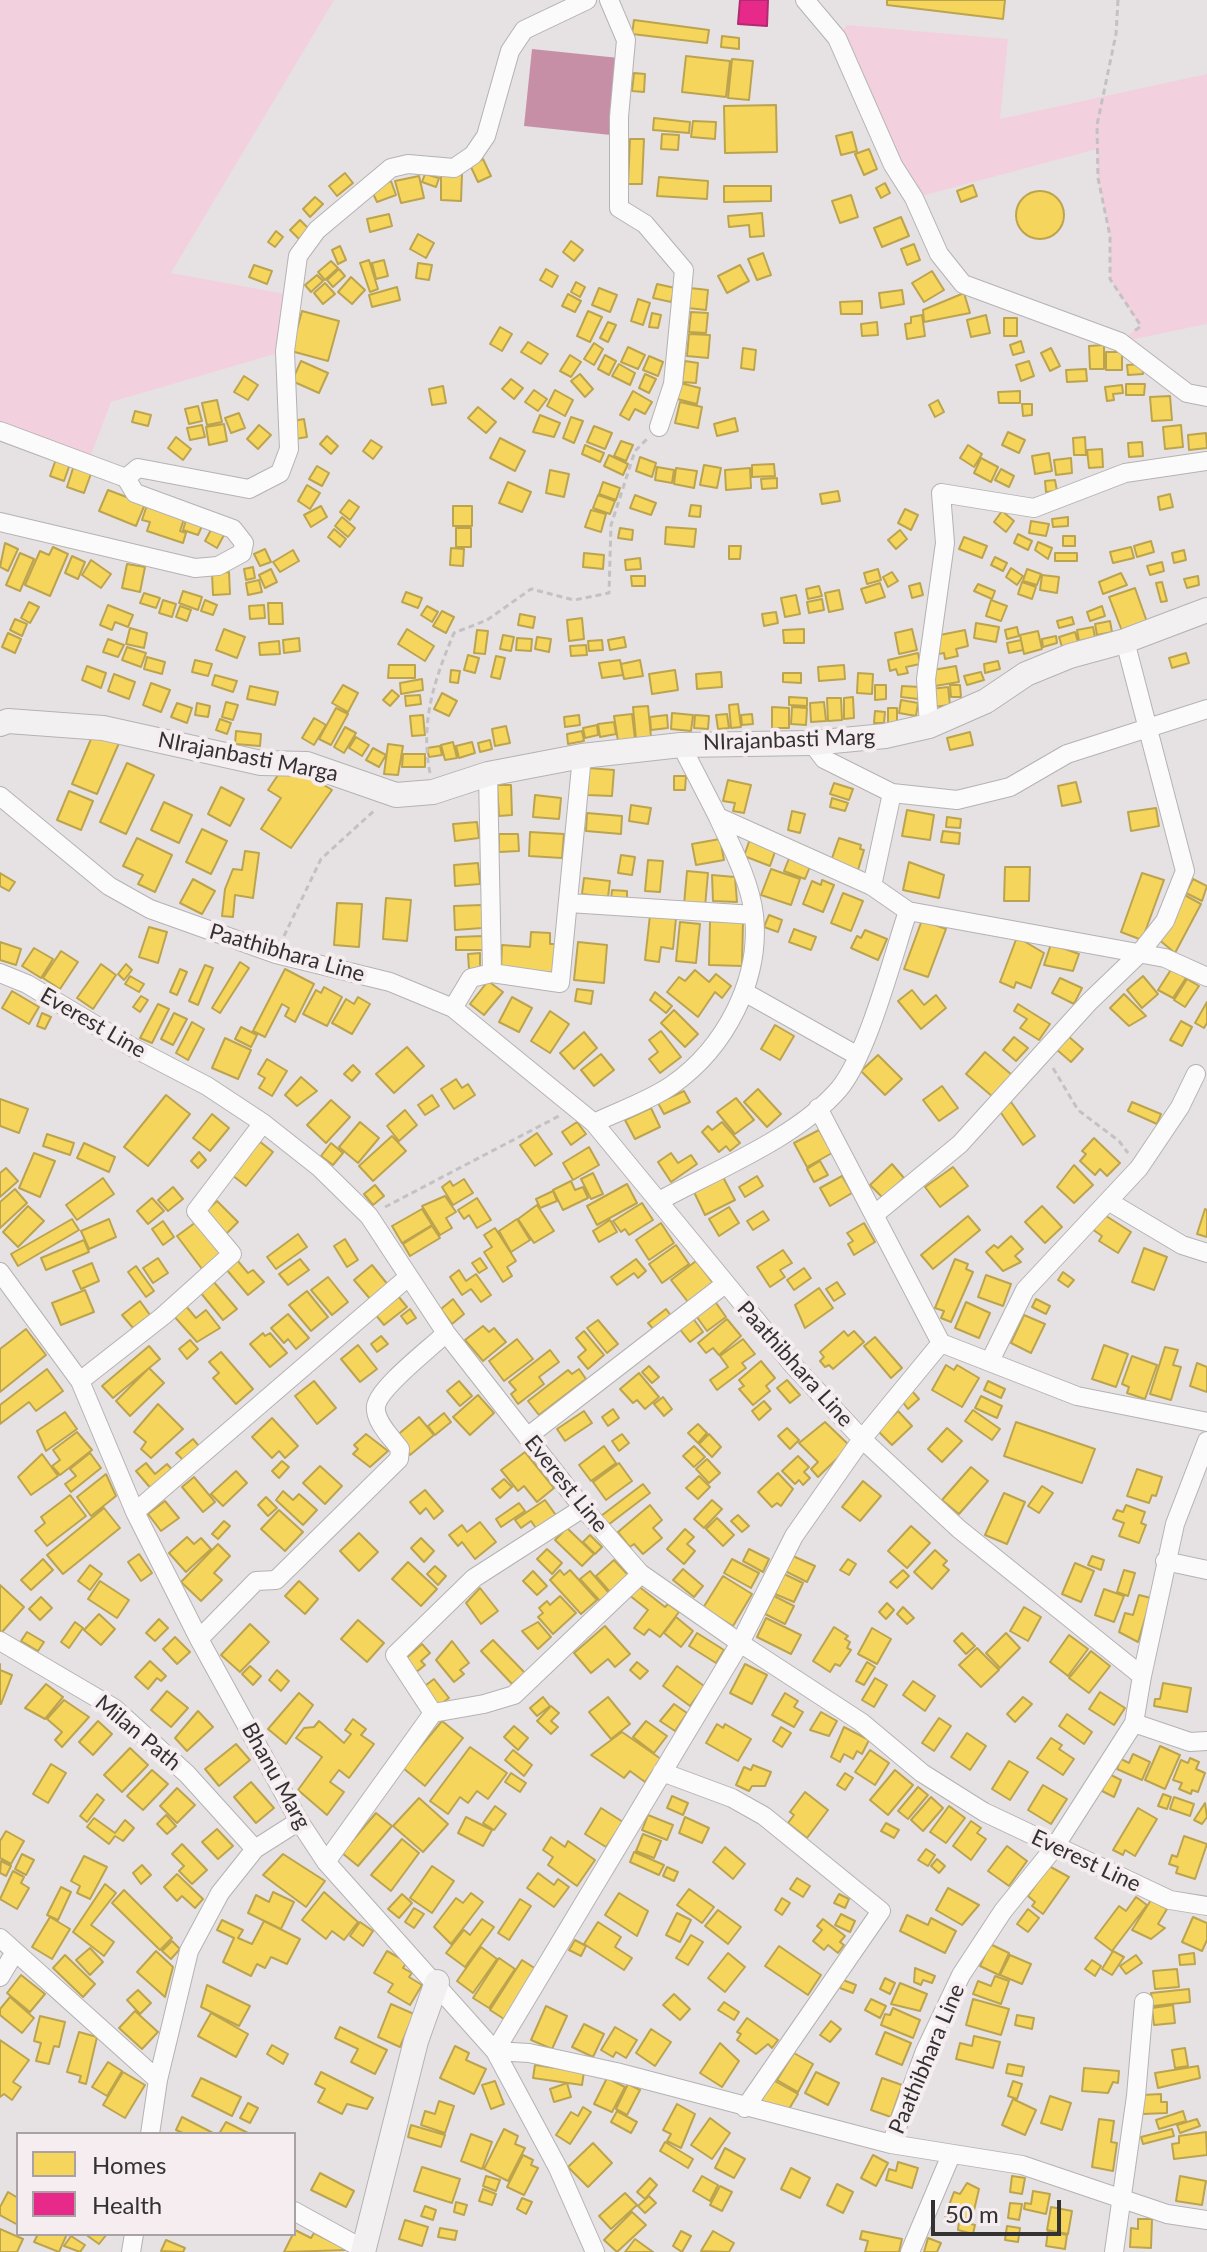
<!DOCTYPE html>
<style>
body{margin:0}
#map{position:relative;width:1207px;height:2252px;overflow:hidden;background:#e6e2e4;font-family:Lato,sans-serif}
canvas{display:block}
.legend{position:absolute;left:16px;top:2132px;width:280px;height:104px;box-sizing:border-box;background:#f5edf0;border:2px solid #a8a2a4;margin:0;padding:10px 14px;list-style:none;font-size:24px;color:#343132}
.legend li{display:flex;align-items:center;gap:16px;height:40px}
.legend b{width:40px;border:2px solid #a8a2a4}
.scale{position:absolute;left:931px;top:2200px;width:130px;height:36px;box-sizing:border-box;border:4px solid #343132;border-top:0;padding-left:10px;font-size:24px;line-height:28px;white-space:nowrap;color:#343132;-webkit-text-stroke:6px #f5edf0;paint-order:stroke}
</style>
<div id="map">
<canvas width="1207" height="2252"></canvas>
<ul class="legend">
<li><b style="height:22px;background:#f6d55c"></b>Homes</li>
<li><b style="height:22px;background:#e7298a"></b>Health</li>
</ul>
<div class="scale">50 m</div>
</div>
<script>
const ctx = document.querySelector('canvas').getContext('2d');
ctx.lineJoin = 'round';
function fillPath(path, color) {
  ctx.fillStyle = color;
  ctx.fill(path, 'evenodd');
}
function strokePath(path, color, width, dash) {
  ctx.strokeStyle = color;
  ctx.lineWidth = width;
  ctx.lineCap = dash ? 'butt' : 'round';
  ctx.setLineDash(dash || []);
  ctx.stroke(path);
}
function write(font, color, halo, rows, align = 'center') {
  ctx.font = font + ' Lato,sans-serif';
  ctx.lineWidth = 8;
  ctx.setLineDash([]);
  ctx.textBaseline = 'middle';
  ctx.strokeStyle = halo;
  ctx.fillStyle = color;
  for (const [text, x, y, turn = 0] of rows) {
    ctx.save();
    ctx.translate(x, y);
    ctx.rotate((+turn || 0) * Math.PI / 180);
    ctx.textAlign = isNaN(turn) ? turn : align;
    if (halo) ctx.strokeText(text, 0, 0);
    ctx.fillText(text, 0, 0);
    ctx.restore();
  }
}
fillPath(new Path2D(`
 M0,0H334L171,273L291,295L285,351L111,402L88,463L0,431Z
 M847,25L1008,39L1000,119L1207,74V324L1120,342L1140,326L1110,279V236L1098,178L1097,149L914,198L837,38Z`), '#f3d0dd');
fillPath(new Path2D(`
 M532,49L619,58L611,135L524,126Z`), '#c78fa6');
const homes = new Path2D(`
 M887,0H1005L1003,19L887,5Z
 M634,20L709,30L707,43L632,34Z
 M722,36L739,38V49L721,47Z
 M686,56L730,61L726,97L682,92Z
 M732,59L753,61L749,100L728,98Z
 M634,73L645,74L644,92L632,91Z
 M776,105L777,152L725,153L724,106Z
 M654,118L690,122L689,133L653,130Z
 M693,121L716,122L715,139L691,137Z
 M852,132L857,151L841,155L836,136Z
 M662,134L679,135L678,150L661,149Z
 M630,139H644L642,184H628Z
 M869,149L877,169L864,175L855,154Z
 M483,159L491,176L478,182L470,165Z
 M345,173L353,183L337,196L329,186Z
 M441,173L462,174L461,201L441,200Z
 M425,174L439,178L436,187L422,182Z
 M419,176L424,198L401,203L395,181Z
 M659,177L708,181L707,199L657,196Z
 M391,181L396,195L377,202L371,189Z
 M885,183L890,193L881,198L876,188Z
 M973,185L977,196L961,202L957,191Z
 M724,186H771V201L724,202Z
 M1016 215a24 24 0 1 1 48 0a24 24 0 1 1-48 0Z
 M851,195L858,217L840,223L832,201Z
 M315,197L323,204L310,217L303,209Z
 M762,213L764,236L750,237L749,225L729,227L728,216Z
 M389,214L392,226L370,232L367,219Z
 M901,217L909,236L882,247L874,228Z
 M300,220L311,231L301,241L290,230Z
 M276,231L283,237L275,247L268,242Z
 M418,234L434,243L426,258L410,249Z
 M571,241L583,250L574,261L563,252Z
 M914,244L920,260L907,265L901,249Z
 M340,246L346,260L338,264L332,250Z
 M763,253L771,275L757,280L748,259Z
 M369,260L378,289L370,292L360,263Z
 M384,260L388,276L376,279L372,263Z
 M331,261L338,268L325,280L318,272Z
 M418,263L432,265L429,280L416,278Z
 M254,265L272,271L267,284L249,277Z
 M740,265L749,281L727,293L718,276Z
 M339,269L345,276L333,287L327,280Z
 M546,269L558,276L552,287L540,280Z
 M932,271L944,290L924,302L912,283Z
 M317,275L323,281L311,292L305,285Z
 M351,277L365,290L352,304L338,292Z
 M576,282L585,287L580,297L571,292Z
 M325,283L335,294L323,304L314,293Z
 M657,284L675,288L671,302L653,298Z
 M397,287L400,300L372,307L369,295Z
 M599,288L617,295L610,312L592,305Z
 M690,288L708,290L706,310L688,308Z
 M902,290L904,304L881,308L879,293Z
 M964,293L970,313L924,322L923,310Z
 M568,294L581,301L575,312L562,306Z
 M638,299L650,303L643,325L631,321Z
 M862,301V314H841L840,302Z
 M302,311L339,321L328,361L291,351Z
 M588,311L602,317L590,342L577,336Z
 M691,312L708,313L706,333L689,332Z
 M652,313L661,315L658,328L649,327Z
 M922,315L925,336L907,339L905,324L911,323V317Z
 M986,315L990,333L971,337L967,320Z
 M1004,318H1017V336H1004Z
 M608,322L616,325L608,342L600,338Z
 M877,322L878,335L862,336L861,324Z
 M500,327L512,334L502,351L490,344Z
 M689,334L710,335L708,358L687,356Z
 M1021,341L1024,352L1013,355L1010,345Z
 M528,342L548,354L541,364L521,352Z
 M594,343L603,349L594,365L584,359Z
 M1104,345V369H1090L1089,346Z
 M628,347L645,355L638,369L621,362Z
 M743,348L756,350L754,370L741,368Z
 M1051,348L1060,366L1050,371L1041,353Z
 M1106,352H1122V370H1106Z
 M570,355L581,362L571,377L560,371Z
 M605,355L616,361L609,375L598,369Z
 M649,356L663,362L658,376L643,370Z
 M301,361L328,373L319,393L292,381Z
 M685,361L698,363L696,383L682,382Z
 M1029,361L1034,376L1021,381L1016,365Z
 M619,364L635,373L630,385L612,376Z
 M1142,364L1143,374L1128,375L1127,365Z
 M1086,369L1087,381L1067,382L1066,370Z
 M580,374L593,389L585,397L571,381Z
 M645,374L656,379L649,393L639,388Z
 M244,376L258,385L248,400L234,392Z
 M511,379L523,388L514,399L502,389Z
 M680,383L700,388L697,404L677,399Z
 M1126,384H1145L1144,395H1126Z
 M1122,385L1123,393L1113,394L1114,400L1107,401L1105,387Z
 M443,386L446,403L432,405L429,389Z
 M534,390L547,399L538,411L525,402Z
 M555,390L573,400L565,416L547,406Z
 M633,391L652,402L645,414L635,409L629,420L620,415Z
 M1020,391V403H999L998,392Z
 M1170,396L1172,420L1152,421L1150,397Z
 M217,400L222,422L207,425L202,403Z
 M938,400L944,412L935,417L929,405Z
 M680,402L702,407L698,428L675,423Z
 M1022,404H1032V415L1023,416Z
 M198,406L202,421L189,424L185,409Z
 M478,407L496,422L486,433L468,418Z
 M135,411L151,415L148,426L132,422Z
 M239,413L245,428L231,433L225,418Z
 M540,415L560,423L554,437L533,432Z
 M571,417L583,421L574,443L563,438Z
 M735,418L738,431L717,436L714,424Z
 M304,419L307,437L295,439L293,421Z
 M224,424L227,441L209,445L206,427Z
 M202,425L205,437L190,440L187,428Z
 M259,425L271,435L258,449L247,439Z
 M1181,425L1183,447L1165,449L1163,427Z
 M594,426L612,433L605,449L587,442Z
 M1008,432L1025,440L1019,453L1002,445Z
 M1206,433L1207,448L1189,450L1188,435Z
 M327,436L338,446L331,454L320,444Z
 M176,437L191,449L183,460L168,448Z
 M1085,437L1086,455H1074L1073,438Z
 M500,438L525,451L515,471L490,458Z
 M371,440L382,447L373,459L363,451Z
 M621,441L633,445L626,461L614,456Z
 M1142,442L1143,456L1129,457L1128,443Z
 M585,445L604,453L600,462L582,454Z
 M968,445L982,454L974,467L960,458Z
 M1102,449L1103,467L1089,468L1087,450Z
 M1049,453L1052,471L1035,474L1032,456Z
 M609,455L628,464L623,475L604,466Z
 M640,457L656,463L652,477L636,471Z
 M981,458L998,467L991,482L974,473Z
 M1071,458L1072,473L1056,475L1054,460Z
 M56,459L70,464L64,481L50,476Z
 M774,464L775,476L752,477V465Z
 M74,465L92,471L84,493L67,487Z
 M704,465L721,468L717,488L700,485Z
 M317,466L329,473L322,486L309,479Z
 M657,467L674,470L672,483L655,480Z
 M676,468L697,471L694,488L674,484Z
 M750,468L751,488L726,490L725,470Z
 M1001,469L1014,476L1009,487L995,480Z
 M550,470L569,474L564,497L546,493Z
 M777,478V488L762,489L761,479Z
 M1055,480L1057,491L1046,492L1045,481Z
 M508,482L531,492L522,512L499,503Z
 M603,482L620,488L616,500L599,494Z
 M307,485L320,493L310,509L298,501Z
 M108,490L145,504L136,526L99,511Z
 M838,491L840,501L822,504L820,494Z
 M1170,494L1173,507L1160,510L1158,497Z
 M598,495L615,501L610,514L593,508Z
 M635,495L656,503L651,515L630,508Z
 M349,500L359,507L350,520L340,512Z
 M147,505L184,519L180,531L186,533L183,543L147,531L150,522L142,520Z
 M691,505L701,506L700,517L689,516Z
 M321,506L327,517L311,527L304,515Z
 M453,506H472V526H453Z
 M905,509L918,515L911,530L898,523Z
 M591,510L606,514L601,532L585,527Z
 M1002,511L1014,521L1006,532L994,522Z
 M342,517L355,528L348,537L335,526Z
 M1068,517V526L1053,527L1052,519Z
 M186,520L202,526L198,535L183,530Z
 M1031,521L1049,524L1046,536L1029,533Z
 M666,527L696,529L694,547L665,544Z
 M212,528L224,535L217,548L205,541Z
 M456,528H471V547H456Z
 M620,528L633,530L632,540L618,538Z
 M334,529L346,539L340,547L328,537Z
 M900,530L907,539L896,549L888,540Z
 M1018,534L1032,541L1028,550L1014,543Z
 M1063,536H1075V546H1063Z
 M964,537L987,546L982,558L959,549Z
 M1151,541L1154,552L1137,557L1134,546Z
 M1038,542L1052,548L1048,559L1035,550Z
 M5,543L18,549L8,571L0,567Z
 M729,546H741L740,559H729Z
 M53,547L68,554L50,596L25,585L40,551L49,555Z
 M1131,547L1134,558L1113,563L1110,552Z
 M451,548L464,549L463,566L450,565Z
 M265,549L271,562L260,566L254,554Z
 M293,550L299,561L280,572L273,562Z
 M1184,550L1186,560L1174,563L1172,553Z
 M20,553L34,559L20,591L6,585Z
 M584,553L604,555L603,569L583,567Z
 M1055,553H1077V561H1055Z
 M72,556L85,562L78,579L65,573Z
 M995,557L1007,563L1003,571L991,565Z
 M640,558L641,569L626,570L625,560Z
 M91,560L111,574L101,588L82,575Z
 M1162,562L1164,571L1150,575L1147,566Z
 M127,564L145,567L140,592L122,588Z
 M253,567L255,578L246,580L244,569Z
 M1011,568L1023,576L1017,585L1006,577Z
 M271,569L277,582L265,588L259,575Z
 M878,569L881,580L867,584L864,573Z
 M1027,569L1041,574L1037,585L1023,581Z
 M229,572L230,594L213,595L212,573Z
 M892,572L898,581L888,587L883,577Z
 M1121,573L1127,585L1103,594L1099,582Z
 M1042,575L1059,577L1057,593L1040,590Z
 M631,576H645V586H632Z
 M1198,576L1199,585L1187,588L1184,579Z
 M259,580L262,592L248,595L246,583Z
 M1022,582L1036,587L1032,599L1018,594Z
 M1162,582L1167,601L1161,602L1156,583Z
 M880,583L885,597L866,603L861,589Z
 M920,583L923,595L912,598L909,586Z
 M978,584L995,591L992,599L974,591Z
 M819,586L822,596L808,599L806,589Z
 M1135,588L1147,622L1122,631L1109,597Z
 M839,590L843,609L829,612L825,593Z
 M183,591L202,597L198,610L179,603Z
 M406,592L422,598L418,608L402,602Z
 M144,593L160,598L156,608L140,603Z
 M796,595L800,614L785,617L781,598Z
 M822,599L824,610L809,613L807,602Z
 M163,600L176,604L172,617L159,613Z
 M205,600L217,605L213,615L201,611Z
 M991,600L1007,606L1001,621L986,616Z
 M29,602L39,607L30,623L21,618Z
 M268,603H282L283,624H269Z
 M108,605L133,615L128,627L115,622L112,630L100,625Z
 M264,605L265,618L250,619L249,606Z
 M180,606L191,610L187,621L176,617Z
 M427,606L438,612L432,622L421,615Z
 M1102,606L1105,616L1090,621L1087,612Z
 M442,611L454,617L446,633L433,626Z
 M776,612L778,623L764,626L762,614Z
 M520,614L535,617L533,628L518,625Z
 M1072,617L1074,624L1059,628L1057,621Z
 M582,618L584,639L569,641L567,620Z
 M15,619L27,624L22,636L10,630Z
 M1110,621L1112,632L1097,635L1095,624Z
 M976,623L999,627L996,642L974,638Z
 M1017,627L1019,636L1007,639L1005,630Z
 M1093,627L1095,637L1079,641L1077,630Z
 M130,628L147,633L144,648L126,644Z
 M224,629L245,637L237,658L216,650Z
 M407,629L434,646L425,661L398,644Z
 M804,629V643H784L783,630Z
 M912,629L917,650L899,654L895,633Z
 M477,630L488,631L485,654L474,653Z
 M965,630L968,646L956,649L958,656L945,659L944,653L938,654L935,636Z
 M1038,631L1042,649L1024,654L1020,635Z
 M1075,632L1078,642L1062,647L1059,637Z
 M8,633L21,639L15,653L2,647Z
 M503,635L514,637L511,651L500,649Z
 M1056,636L1057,643L1043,647L1042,639Z
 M537,637L551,639L549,652L535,649Z
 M624,637L626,647L610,650L608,640Z
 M299,638L300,651L284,653L283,640Z
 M517,638L532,639L531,651L516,650Z
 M108,639L124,645L118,657L103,652Z
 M602,640L603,650L589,651L588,641Z
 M1021,640L1023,650L1009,653L1007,643Z
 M279,641L280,654L260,655L259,643Z
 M586,645L587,655L571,656L570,646Z
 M127,647L146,653L141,667L122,660Z
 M918,653L920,664L906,667L908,673L898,675L896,669L890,671L888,660Z
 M1186,653L1189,663L1172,668L1169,658Z
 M468,655L479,658L475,673L464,670Z
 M496,656L505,658L500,679L491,677Z
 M147,657L165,662L162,674L144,669Z
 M195,660L212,664L208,676L192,672Z
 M620,660L623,675L602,678L599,663Z
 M640,660L643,676L624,679L621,664Z
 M998,661L1000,669L985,673L984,664Z
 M389,665H415V678H388Z
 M844,665L845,679L819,681L818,667Z
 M87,666L106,673L101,688L82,680Z
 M956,666L959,682L935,686L933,670Z
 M451,670L460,671L458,683L450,682Z
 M675,670L678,690L652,694L649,674Z
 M721,672L722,687L697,689L696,674Z
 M981,672L984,680L967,685L964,676Z
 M783,673H801V683L783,682Z
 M858,673L873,674L872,694L857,693Z
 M114,674L135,682L129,699L108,691Z
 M215,675L237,681L233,692L212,685Z
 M422,679L423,690L401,694L400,683Z
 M151,683L170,690L161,712L143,705Z
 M343,685L358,693L348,712L332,703Z
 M875,685H886V699L875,700Z
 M950,685H960L961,697H951Z
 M250,686L278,692L275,705L247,699Z
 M902,686L920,687L918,699L901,697Z
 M948,687L950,705L933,707L931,689Z
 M392,690L399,696L390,706L383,700Z
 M442,693L457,701L449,716L434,709Z
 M420,695L421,704L406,706L405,696Z
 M789,697L807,698V706L789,705Z
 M853,697L854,718L844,719V698Z
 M827,698H841L842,720L828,721Z
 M901,700L918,703L916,716L899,713Z
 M226,702L238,705L233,720L222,717Z
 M824,702L826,721L811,722L810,703Z
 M177,703L192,708L187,723L171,717Z
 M197,703L210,706L208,717L195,715Z
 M738,704L741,727L731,728L729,705Z
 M648,706L651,737L636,739L633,707Z
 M772,707L789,708V728H772Z
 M792,707L807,708L806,725L791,724Z
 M336,708L348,714L331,745L319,739Z
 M888,708H897V723H888Z
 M875,711L885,712L884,723H874Z
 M672,713L693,715L691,731L671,729Z
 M632,714L635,739L618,741L614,716Z
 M727,714L729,728L718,729L716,715Z
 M752,714L753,724L742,725L741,715Z
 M423,715L425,735L412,736L410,716Z
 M579,715L580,725L565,727L564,717Z
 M667,715L668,728L651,730L650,717Z
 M695,715L709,716L708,729L694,728Z
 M314,718L326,725L314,745L302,738Z
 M220,719L231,723L227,734L216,730Z
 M614,722L616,734L600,737L598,724Z
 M597,725L598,735L585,738L583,728Z
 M506,726L510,743L495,746L492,729Z
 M345,727L356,733L344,753L334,747Z
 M236,731L261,734L260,746L235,744Z
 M582,731L584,741L568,744L567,734Z
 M94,732L119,743L97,794L72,784Z
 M970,732L973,745L950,750L947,738Z
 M356,737L369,745L362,756L349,748Z
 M490,740L492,749L480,752L478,743Z
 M453,742L457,758L445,760L441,745Z
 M472,742L475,753L459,758L456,746Z
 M388,744L403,746L398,775L384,774Z
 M440,746L442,755L429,757L427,748Z
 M373,748L386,755L379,767L366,760Z
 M403,754H425V767H402Z
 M127,763L154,775L126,834L100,822Z
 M284,766L300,777L303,772L332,790L291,848L261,829L281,798L268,790Z
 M589,768L614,770L612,796L587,795Z
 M674,776H686L685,790H674Z
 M728,780L751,785L744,813L733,811L735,803L723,801Z
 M1076,782L1081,802L1062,806L1058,786Z
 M834,783L853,789L849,800L830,794Z
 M497,785H511L512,815L499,816Z
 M221,787L244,799L230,826L208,814Z
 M69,791L93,801L81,830L57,820Z
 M535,795L561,798L559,819L533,817Z
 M832,798L848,803L845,811L830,807Z
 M164,802L192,815L179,843L151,830Z
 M631,805L651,808L648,824L629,821Z
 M1156,808L1159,826L1131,831L1128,812Z
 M907,810L934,815L930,840L902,836Z
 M792,811L805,814L800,833L788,830Z
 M587,813L622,816L621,834L586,831Z
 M947,817L961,819L960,828L946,827Z
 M477,822L479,838L455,841L453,824Z
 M202,829L227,841L211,874L186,862Z
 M943,831L960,833L959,844L941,842Z
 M530,832L564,834L562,858L529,856Z
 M499,834H518L519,851L499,852Z
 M137,838L172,855L155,892L138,884L143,875L123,866Z
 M839,838L861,845L860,849L864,850L858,870L831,861Z
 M720,839L724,860L696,865L692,844Z
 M750,839L776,849L770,866L744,856Z
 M245,851L259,853L253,898L235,895L233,917L222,916L225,889L233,869L242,870Z
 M621,855L635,857L632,875L618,873Z
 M790,856L811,864L805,879L784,871Z
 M648,860L663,861L660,892L645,891Z
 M909,862L944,875L939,898L903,890Z
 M478,863L480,884L455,886L454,865Z
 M1005,867H1030L1029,901H1004Z
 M771,869L800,879L791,905L761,895Z
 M687,871L708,873L705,907L684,905Z
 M0,873L15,882L9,891L0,886Z
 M1142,873L1164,880L1142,940L1121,932Z
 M712,875L735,877L737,902L713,901Z
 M584,878L610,881L608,897L582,894Z
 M193,879L215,891L202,914L180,903Z
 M1193,879L1207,886L1202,901L1186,893Z
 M822,880L834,885L823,912L803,904L812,881L821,885Z
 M612,890L627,891V901L611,900Z
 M843,893L863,901L851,931L831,923Z
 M1181,893L1201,904L1175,953L1157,938Z
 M386,898L411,900L407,941L383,939Z
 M337,903L362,904L359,947L334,945Z
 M482,905V928L455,930L454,906Z
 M650,915L676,918L673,949L661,947L659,962L645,960Z
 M769,915L782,920L778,932L764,927Z
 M922,920L946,929L928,977L904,969Z
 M710,921L743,922L742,966L709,965Z
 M680,922L700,924L696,963L676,961Z
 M149,927L167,932L158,963L139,957Z
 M794,929L816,937L811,950L789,942Z
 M865,930L887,939L878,960L851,948L857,936L861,938Z
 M531,932L550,933V944H558L557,973L501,970L502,945L530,947Z
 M483,936L484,950H456V937Z
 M1017,937L1044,953L1031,988L1016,982L1014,988L1000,982Z
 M0,942L21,949L16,965L0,960Z
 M578,942L607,945L604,983L574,980Z
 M1051,944L1079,954L1073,971L1044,965Z
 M34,948L53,959L41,978L22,966Z
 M61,951L78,962L60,989L43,978Z
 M480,953V969H469L468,954Z
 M240,962L249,968L220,1013L212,1008Z
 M101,964L116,975L93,1009L77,998Z
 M126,964L132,970L124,980L118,974Z
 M205,965L213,968L198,1005L189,1001Z
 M1172,968L1186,978L1173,998L1158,990Z
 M180,969L187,972L177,995L170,992Z
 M285,969L314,984L295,1022L285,1016L289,1008L282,1004L265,1037L253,1031Z
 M695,970L709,982L716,974L731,986L722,998L715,992L698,1017L667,992L679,977L685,981Z
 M130,976L144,984L139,992L125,984Z
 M1143,976L1158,994L1142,1008L1127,990Z
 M1060,978L1082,988L1074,1004L1052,993Z
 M1187,979L1199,986L1185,1007L1174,1000Z
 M488,981L503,992L484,1015L470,1004Z
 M324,987L342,997L327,1026L303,1014L316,990L321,993Z
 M577,989L593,991L591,1004L575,1001Z
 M912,990L924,1005L936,995L946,1008L921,1029L898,1001Z
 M12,991L39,1007L29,1024L2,1008Z
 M655,992L672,1006L666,1013L650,1000Z
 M1124,994L1146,1016L1129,1026L1110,1008Z
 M141,996L148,1000L140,1012L133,1007Z
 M358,997L370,1004L352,1034L332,1023L346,999L354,1004Z
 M512,997L532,1008L519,1032L499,1022Z
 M1207,1002V1023L1204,1028L1195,1023Z
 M158,1004L169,1009L152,1043L140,1038Z
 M1018,1004L1050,1024L1039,1040L1020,1028L1027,1019L1014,1011Z
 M674,1010L698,1034L685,1047L661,1023Z
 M550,1011L569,1024L550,1053L531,1041Z
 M42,1013L51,1017L45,1029L37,1026Z
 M174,1013L187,1019L173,1045L161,1039Z
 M1181,1021L1192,1027L1182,1046L1170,1040Z
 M192,1022L204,1029L188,1060L176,1053Z
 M775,1025L794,1036L780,1060L761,1049Z
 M241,1027L257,1035L251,1047L235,1039Z
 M661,1031L681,1057L660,1073L649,1059L658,1052L649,1040Z
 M584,1032L597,1048L574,1069L560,1053Z
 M1068,1036L1083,1049L1071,1062L1056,1049Z
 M1014,1037L1028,1048L1016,1061L1003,1050Z
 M225,1038L251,1050L238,1079L212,1068Z
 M407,1047L424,1066L394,1093L376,1074Z
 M985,1052L1012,1075L993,1097L966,1074Z
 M601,1054L614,1070L594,1086L581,1070Z
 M878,1055L902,1079L885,1095L861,1071Z
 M267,1059L287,1071L272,1096L259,1088L265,1078L258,1074Z
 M353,1065L360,1072L352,1081L344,1074Z
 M301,1077L317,1091L297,1106L285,1095Z
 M456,1079L462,1088L468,1084L475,1095L454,1109L441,1089Z
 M942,1086L958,1108L939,1121L923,1100Z
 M758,1089L781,1114L767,1127L744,1102Z
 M684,1091L690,1102L664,1114L658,1103Z
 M166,1095L190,1114L148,1166L124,1147Z
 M432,1095L439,1106L425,1115L418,1105Z
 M736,1098L754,1120L735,1134L717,1112Z
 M0,1099L28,1109L19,1133L0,1126Z
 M331,1100L350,1117L326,1143L307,1125Z
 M1011,1102L1035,1136L1023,1145L999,1110Z
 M1132,1102L1161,1114L1157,1124L1128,1111Z
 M651,1108L660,1127L635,1139L625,1120Z
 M405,1110L417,1125L399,1141L387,1126Z
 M212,1114L229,1128L210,1151L193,1138Z
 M360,1122L379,1138L358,1163L339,1147Z
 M577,1122L586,1134L571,1145L562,1132Z
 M722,1122L740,1143L730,1151L726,1146L719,1152L702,1132L708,1126L712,1130Z
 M819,1130L832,1153L807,1167L794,1143Z
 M537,1133L552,1154L535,1166L520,1145Z
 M47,1134L74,1143L70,1155L43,1146Z
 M392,1136L406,1151L373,1181L359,1166Z
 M1094,1138L1120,1163L1107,1176L1100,1169L1095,1175L1080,1161L1086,1154L1082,1151Z
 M259,1141L273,1152L246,1186L232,1175Z
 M84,1143L115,1157L109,1172L77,1158Z
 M331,1143L343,1153L333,1165L321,1156Z
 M589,1147L599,1165L573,1180L563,1163Z
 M199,1152L206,1160L198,1168L191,1161Z
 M34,1153L55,1161L40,1197L19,1188Z
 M671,1153L678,1163L691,1155L697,1164L671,1182L658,1162Z
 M820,1161L828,1175L814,1182L807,1169Z
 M892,1164L904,1178L883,1198L870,1185Z
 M1074,1165L1093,1185L1074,1203L1057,1187Z
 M953,1167L968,1186L940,1207L925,1187Z
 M6,1168L18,1181L0,1197V1173Z
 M593,1173L603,1194L591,1199L581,1179Z
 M757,1176L763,1186L745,1197L739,1187Z
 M842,1176L852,1193L830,1206L820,1188Z
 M723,1177L735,1200L705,1215L694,1192Z
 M103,1178L114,1194L77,1220L66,1205Z
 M464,1179L473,1193L453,1205L442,1187L450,1181L453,1186Z
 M571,1181L575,1190L583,1187L588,1198L563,1210L553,1190Z
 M627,1184L637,1203L597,1225L587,1206Z
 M375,1185L384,1196L373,1205L364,1194Z
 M173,1187L183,1199L168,1211L158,1200Z
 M15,1189L27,1203L0,1228V1202Z
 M553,1191L557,1201L540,1208L536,1199Z
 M445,1196L456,1212L446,1218L452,1228L440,1235L422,1206Z
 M152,1198L164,1211L148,1224L137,1211Z
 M477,1198L491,1220L477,1228L469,1215L464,1219L458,1210Z
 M217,1201L238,1222L225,1235L204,1213Z
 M642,1203L653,1220L629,1235L625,1229L621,1232L613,1221Z
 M537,1205L554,1231L534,1243L518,1219Z
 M28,1206L44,1221L18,1247L3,1232Z
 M1042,1206L1062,1227L1045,1243L1025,1222Z
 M729,1207L739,1223L719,1236L709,1219Z
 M422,1209L432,1225L402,1243L392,1226Z
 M1205,1209L1207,1210V1237L1197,1234Z
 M763,1211L769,1220L753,1230L747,1221Z
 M1103,1214L1131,1232L1118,1253L1099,1241L1102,1236L1092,1229Z
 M968,1216L980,1230L933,1269L921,1255Z
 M72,1219L79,1230L18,1266L11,1254Z
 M109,1219L116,1237L89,1249L81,1231Z
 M517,1219L530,1240L511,1252L499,1231Z
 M610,1220L617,1232L599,1242L593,1231Z
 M163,1221L174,1237L163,1245L152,1229Z
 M196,1222L221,1255L202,1269L177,1236Z
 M661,1223L674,1243L649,1260L636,1240Z
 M864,1223L875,1242L854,1255L848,1244L853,1241L847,1233Z
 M432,1226L440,1238L410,1256L403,1244Z
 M495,1228L516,1261L507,1267L512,1276L503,1282L484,1252L492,1247L484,1235Z
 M298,1234L307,1247L276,1269L267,1257Z
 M1011,1236L1023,1249L1015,1256L1021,1262L1003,1271L986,1252L994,1245L998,1248Z
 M345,1239L358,1260L347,1267L334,1246Z
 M84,1240L89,1252L46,1270L41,1258Z
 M676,1245L689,1264L662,1283L649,1264Z
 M1144,1248L1167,1257L1154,1290L1132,1282Z
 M783,1250L792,1263L780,1270L785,1277L770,1287L757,1267Z
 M158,1258L168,1273L153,1283L143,1268Z
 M480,1258L487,1268L479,1273L472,1263Z
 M300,1259L309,1270L288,1285L279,1274Z
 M636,1259L646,1271L638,1278L634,1273L617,1285L611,1277Z
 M955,1259L968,1264L966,1269L973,1272L951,1322L941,1318L944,1311L935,1308Z
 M237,1260L248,1273L253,1270L264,1282L248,1295L226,1269Z
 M696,1261L713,1283L688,1302L671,1280Z
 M92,1263L99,1281L81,1289L73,1271Z
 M372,1265L389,1286L371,1300L354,1280Z
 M136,1266L154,1291L146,1297L128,1272Z
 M804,1268L811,1278L794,1290L787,1280Z
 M459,1270L466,1281L476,1274L491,1295L481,1302L471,1289L462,1295L450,1277Z
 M1063,1272L1074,1280L1068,1287L1058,1280Z
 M986,1275L1011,1284L1003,1306L978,1297Z
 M328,1277L348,1302L332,1315L311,1290Z
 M213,1281L237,1309L223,1320L200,1292Z
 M837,1282L845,1294L834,1301L826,1289Z
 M819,1288L833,1308L805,1328L795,1305Z
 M85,1290L94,1312L61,1325L52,1303Z
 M307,1291L328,1317L311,1331L289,1305Z
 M398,1296L407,1307L384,1325L375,1314Z
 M453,1299L464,1314L452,1324L441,1309Z
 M1036,1299L1050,1306L1046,1314L1032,1307Z
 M714,1300L726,1317L707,1331L694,1313Z
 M140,1301L150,1315L133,1328L122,1315Z
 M966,1302L990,1313L979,1338L955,1328Z
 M185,1305L196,1318L206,1310L220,1328L197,1342L173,1315Z
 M410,1309L416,1318L407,1324L401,1316Z
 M666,1309L672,1317L655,1331L648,1323Z
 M288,1314L309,1338L296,1349L288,1339L284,1343L271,1328Z
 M1024,1315L1045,1324L1031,1353L1011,1343Z
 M692,1317L703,1332L690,1342L678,1327Z
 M727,1319L741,1336L719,1355L713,1348L706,1353L698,1343Z
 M598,1320L618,1344L607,1353L587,1328Z
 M483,1326L489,1332L494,1328L506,1342L483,1361L465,1340Z
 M26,1329L46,1355L0,1392V1349Z
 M584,1331L604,1355L588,1369L578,1357L586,1350L576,1338Z
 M844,1331L848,1336L854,1331L864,1342L833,1369L829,1365L825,1367L820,1361L824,1357L820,1352Z
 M263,1333L265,1336L270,1333L287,1353L270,1367L250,1344Z
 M381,1336L388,1344L377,1352L371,1344Z
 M875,1337L902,1368L891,1378L864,1346Z
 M517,1339L533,1359L504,1381L489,1361Z
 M743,1339L755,1354L742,1363L746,1368L717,1390L710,1380L728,1367L720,1356Z
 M190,1340L198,1349L187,1359L179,1349Z
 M358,1345L377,1369L360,1382L341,1359Z
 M1104,1345L1128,1354L1116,1387L1092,1379Z
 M149,1346L160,1359L113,1398L102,1386Z
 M1165,1347L1178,1350L1173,1365L1181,1367L1171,1400L1150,1394Z
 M550,1350L559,1362L539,1377L544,1384L518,1404L511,1394L516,1390L509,1382Z
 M221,1352L253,1389L236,1404L213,1378L219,1373L209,1362Z
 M1132,1356L1157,1365L1145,1399L1127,1393L1129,1387L1122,1384Z
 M761,1361L775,1378L766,1386L770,1391L753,1405L739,1389L744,1386L739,1380Z
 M1197,1363L1207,1367V1392L1190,1386Z
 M946,1365L954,1370L957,1365L979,1378L962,1407L932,1390Z
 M649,1366L659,1377L652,1383L642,1372Z
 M149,1368L164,1383L130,1416L116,1401Z
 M47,1369L63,1391L36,1411L29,1402L0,1424V1405Z
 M579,1369L586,1379L539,1415L528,1401L568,1370L572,1374Z
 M639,1373L659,1397L645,1409L637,1400L633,1403L620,1389Z
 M787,1380L800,1395L790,1403L777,1388Z
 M314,1381L336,1408L317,1424L295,1396Z
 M459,1381L472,1396L460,1406L447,1391Z
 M988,1381L1005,1389L1001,1398L984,1390Z
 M912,1391L919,1399L908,1409L901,1400Z
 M478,1395L494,1413L470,1435L453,1417Z
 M981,1396L1002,1406L997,1418L975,1408Z
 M663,1397L672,1409L664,1416L654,1404Z
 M764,1401L771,1409L759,1420L752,1411Z
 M158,1404L183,1429L151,1458L141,1449L146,1442L134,1432Z
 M613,1409L619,1418L608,1426L602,1417Z
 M973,1410L1000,1429L992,1440L965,1421Z
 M584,1411L592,1423L565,1441L557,1429Z
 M898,1411L912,1426L892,1445L878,1431Z
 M65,1412L77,1429L46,1451L37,1431Z
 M444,1413L451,1422L435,1435L428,1426Z
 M419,1417L434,1435L410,1455L395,1437Z
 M272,1418L298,1446L285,1458L279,1451L272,1458L252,1437Z
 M825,1422L850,1446L818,1477L811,1469L818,1462L799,1443Z
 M1016,1422L1095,1449L1082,1483L1004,1456Z
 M698,1424L707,1433L698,1443L688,1433Z
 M787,1428L799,1440L790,1449L778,1436Z
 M947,1428L962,1441L942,1462L928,1449Z
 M77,1432L92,1450L60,1475L52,1466L60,1460L53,1450Z
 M366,1434L388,1451L370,1467L353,1454L358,1449L354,1445Z
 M622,1434L629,1443L619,1451L612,1441Z
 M709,1434L721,1447L712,1457L699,1444Z
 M193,1439L203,1451L187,1464L176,1453Z
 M604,1446L616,1463L591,1481L579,1465Z
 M694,1446L705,1457L694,1467L683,1456Z
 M525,1452L554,1488L537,1502L524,1486L518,1491L501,1470Z
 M90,1453L101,1468L71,1492L65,1484L76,1476L70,1469Z
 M42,1454L58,1476L31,1495L18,1477Z
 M798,1456L809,1467L804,1472L810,1478L803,1485L799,1480L795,1484L782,1471Z
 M707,1459L720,1473L709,1483L696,1469Z
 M282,1461L289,1467L279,1478L272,1471Z
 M146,1463L155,1474L167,1464L175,1473L153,1491L136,1471Z
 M619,1463L632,1481L606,1500L593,1482Z
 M320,1466L342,1486L325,1504L303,1483Z
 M971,1467L988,1481L959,1514L942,1500Z
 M1137,1469L1162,1477L1156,1496L1152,1495L1149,1503L1127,1496Z
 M236,1471L247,1483L223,1506L211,1494Z
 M778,1473L793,1489L781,1506L777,1503L772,1507L758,1492Z
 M106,1474L116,1496L91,1516L77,1497Z
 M699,1476L710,1487L698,1499L686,1488Z
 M194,1477L215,1502L203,1512L182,1487Z
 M504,1479L512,1487L500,1498L492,1489Z
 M863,1481L881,1496L860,1521L842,1507Z
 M643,1484L650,1493L608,1525L601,1516Z
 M1042,1486L1053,1493L1039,1513L1028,1506Z
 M425,1490L443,1511L434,1519L426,1508L420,1514L410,1502Z
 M283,1491L293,1500L299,1494L317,1510L303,1525L276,1500Z
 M1004,1493L1025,1502L1007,1544L985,1535Z
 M70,1495L86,1516L47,1546L35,1531L45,1523L41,1517Z
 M266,1497L277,1508L268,1516L258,1505Z
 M545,1500L558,1518L538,1531L531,1521L521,1528L515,1520Z
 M712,1500L722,1509L704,1528L694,1519Z
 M165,1501L179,1518L161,1531L148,1514Z
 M519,1503L525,1511L501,1527L496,1519Z
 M650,1505L662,1520L653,1528L662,1538L643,1554L634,1544L630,1547L618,1532Z
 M1126,1505L1145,1512L1141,1523L1146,1525L1139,1543L1119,1536L1124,1523L1113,1519L1117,1510L1123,1512Z
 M104,1508L120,1528L63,1574L47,1555Z
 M279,1510L303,1532L285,1551L261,1529Z
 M738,1515L749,1526L742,1532L731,1521Z
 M717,1518L734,1535L723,1546L706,1529Z
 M224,1521L230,1526L218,1539L212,1534Z
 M480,1522L496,1542L475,1559L462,1542L458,1546L449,1535L462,1525L467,1532Z
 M911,1526L930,1543L907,1568L888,1551Z
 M567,1528L594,1554L582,1566L555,1540Z
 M685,1529L694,1537L687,1544L695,1551L684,1564L667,1549Z
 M359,1533L378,1552L359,1571L340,1551Z
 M590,1535L602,1547L595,1554L583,1542Z
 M187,1537L194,1544L201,1538L211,1549L186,1572L169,1553Z
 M421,1538L434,1551L424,1562L411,1548Z
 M218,1544L230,1556L214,1573L222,1580L201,1601L181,1582Z
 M547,1549L562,1563L552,1574L537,1559Z
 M749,1549L769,1559L763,1572L743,1561Z
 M935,1550L947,1561L943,1565L949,1570L932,1589L914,1572Z
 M139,1554L152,1573L141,1581L128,1562Z
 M793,1556L815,1566L807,1582L785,1571Z
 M1092,1556L1104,1560L1101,1570L1088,1565Z
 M43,1559L53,1570L31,1590L21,1580Z
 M732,1559L759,1573L751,1588L724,1573Z
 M848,1559L856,1564L849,1575L840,1570Z
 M614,1560L628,1575L610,1592L596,1576Z
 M408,1562L437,1589L421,1606L392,1579Z
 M1075,1563L1094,1571L1081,1602L1062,1594Z
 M90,1565L102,1574L90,1590L78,1581Z
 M435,1566L446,1576L438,1585L427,1574Z
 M683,1569L703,1586L694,1597L673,1580Z
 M560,1570L564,1575L570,1570L597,1600L581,1614L550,1580Z
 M903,1570L909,1576L897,1588L890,1582Z
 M1124,1570L1135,1573L1128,1596L1117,1592Z
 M533,1571L547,1586L537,1595L523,1581Z
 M590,1571L609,1593L600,1601L580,1579Z
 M784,1574L803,1583L794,1602L775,1594Z
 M723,1576L752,1594L733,1626L703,1608Z
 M100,1581L129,1600L117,1618L88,1599Z
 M299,1581L318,1599L305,1614L285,1596Z
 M0,1585L24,1607L2,1632L0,1631Z
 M637,1585L665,1607L668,1604L679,1612L660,1637L649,1629L644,1635L634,1628L648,1610L629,1595Z
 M480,1588L498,1611L481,1624L466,1603Z
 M1104,1589L1124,1596L1114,1622L1095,1615Z
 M1139,1595L1151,1598L1138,1642L1119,1632L1125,1613L1133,1615Z
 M560,1596L576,1613L553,1634L538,1617L543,1613L539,1608L547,1601L550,1605Z
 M774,1596L794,1606L785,1624L765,1614Z
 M41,1597L52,1608L40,1620L29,1609Z
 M887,1603L894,1610L886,1619L879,1612Z
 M903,1607L914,1618L907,1624L897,1614Z
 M1024,1607L1041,1617L1028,1641L1010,1631Z
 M99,1614L115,1629L101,1645L84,1630Z
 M676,1617L693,1631L681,1647L664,1633Z
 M766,1618L801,1635L791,1654L757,1637Z
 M159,1619L168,1628L155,1641L146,1633Z
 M358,1620L384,1643L367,1662L341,1639Z
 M75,1622L83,1628L69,1648L61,1642Z
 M538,1622L551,1637L538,1649L522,1631Z
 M250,1624L269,1642L240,1672L221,1655Z
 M605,1626L630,1654L615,1667L608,1659L591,1673L574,1653Z
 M834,1627L848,1636L845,1639L850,1642L847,1648L851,1650L840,1666L835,1664L830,1672L813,1661Z
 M872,1628L891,1639L877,1664L858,1654Z
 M27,1632L44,1642L38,1651L21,1641Z
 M697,1633L724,1650L716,1663L689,1646Z
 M962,1633L975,1646L966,1654L954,1641Z
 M1006,1633L1020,1648L1000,1668L986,1653Z
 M1069,1635L1088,1649L1068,1676L1050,1662Z
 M175,1637L190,1652L177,1664L163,1649Z
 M493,1640L525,1673L512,1684L481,1651Z
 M452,1641L469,1663L460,1670L464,1674L454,1682L436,1660Z
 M422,1644L430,1653L421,1661L425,1665L414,1674L403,1661Z
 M977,1648L999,1670L981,1687L959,1665Z
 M1091,1651L1110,1666L1089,1693L1069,1678Z
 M150,1661L166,1676L161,1681L157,1678L148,1689L135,1677Z
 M637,1662L648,1671L640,1679L630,1670Z
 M867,1662L875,1667L864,1685L856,1681Z
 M0,1664V1670L12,1675L1,1704H0Z
 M745,1664L767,1675L752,1704L730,1693Z
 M250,1666L261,1676L253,1685L242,1674Z
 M677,1666L704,1686L690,1706L663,1686Z
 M277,1670L289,1681L281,1691L269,1680Z
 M875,1678L887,1685L874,1707L862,1700Z
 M434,1679L449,1698L437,1707L422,1688Z
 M913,1681L935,1696L925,1711L903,1695Z
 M1163,1683L1191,1688L1187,1712L1154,1706L1155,1699H1160Z
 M46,1684L63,1697L45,1719L25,1708Z
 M167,1691L188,1708L171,1727L151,1710Z
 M1100,1692L1125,1708L1114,1725L1089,1709Z
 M299,1693L313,1705L286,1744L268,1729Z
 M785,1693L798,1701L794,1707L803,1712L794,1727L772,1715Z
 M543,1697L550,1706L537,1716L530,1708Z
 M608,1697L630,1724L611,1739L589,1712Z
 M1023,1697L1032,1704L1015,1722L1007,1714Z
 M64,1700L89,1717L62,1747L55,1740L62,1732L47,1719Z
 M674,1704L687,1713L675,1731L660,1721Z
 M551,1706L559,1713L551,1721L558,1727L551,1734L537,1721Z
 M198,1711L213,1727L187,1751L175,1738Z
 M821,1712L837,1721L829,1736L810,1730Z
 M1067,1714L1092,1732L1084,1744L1059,1726Z
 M939,1718L951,1726L934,1751L922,1743Z
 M353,1719L366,1729L361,1735L374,1744L349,1778L339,1770L330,1782L344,1792L327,1815L298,1790L322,1757L296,1738L304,1728L314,1727L319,1721L344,1743L351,1734L345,1730Z
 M98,1721L112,1734L93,1755L79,1742Z
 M442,1721L463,1738L425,1786L403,1768Z
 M646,1721L667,1736L654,1753L633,1737Z
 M717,1724L723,1728L725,1724L751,1739L738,1761L706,1743Z
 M514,1726L528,1738L518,1750L504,1737Z
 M781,1727L791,1733L782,1747L773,1741Z
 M844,1727L869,1740L862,1754L857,1751L853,1759L844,1754L840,1762L831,1757Z
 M622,1732L661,1759L645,1782L630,1771L624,1778L591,1755Z
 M967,1733L986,1746L970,1770L951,1757Z
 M1051,1738L1062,1745L1059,1749L1074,1759L1063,1775L1037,1758Z
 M236,1744L250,1760L219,1786L205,1769Z
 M1160,1746L1180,1755L1165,1789L1145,1780Z
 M470,1747L507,1773L488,1799L477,1791L468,1803L460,1797L448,1814L430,1801Z
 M130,1748L148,1765L122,1792L104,1775Z
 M513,1750L532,1765L524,1776L505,1760Z
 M870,1750L889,1763L875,1785L855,1772Z
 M1133,1754L1150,1762L1142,1780L1117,1769L1121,1759L1129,1763Z
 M1190,1758L1199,1762L1196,1769L1205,1773L1198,1792L1192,1790L1191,1794L1179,1789L1182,1783L1173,1780L1181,1760L1188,1763Z
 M1009,1761L1028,1772L1010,1800L992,1789Z
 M51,1764L66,1773L48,1803L33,1794Z
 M753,1765L771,1772L765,1786H752L749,1791L736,1785L744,1767L751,1770Z
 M152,1770L168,1784L143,1810L127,1796Z
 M895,1770L913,1785L888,1815L870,1800Z
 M511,1773L526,1783L520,1792L505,1782Z
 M845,1773L853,1778L845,1790L837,1785Z
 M1109,1774L1121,1780L1114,1797L1102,1791Z
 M251,1782L274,1808L256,1823L234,1797Z
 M1043,1785L1067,1799L1051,1824L1028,1810Z
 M918,1787L928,1795L908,1819L898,1811Z
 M177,1788L195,1805L177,1823L160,1806Z
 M805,1792L828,1810L807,1838L788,1823L794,1815L790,1812Z
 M97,1794L104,1800L87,1822L80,1816Z
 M1163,1794L1171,1797L1167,1809L1158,1806Z
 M672,1796L688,1803L683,1815L667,1808Z
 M931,1797L943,1808L923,1831L911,1820Z
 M1174,1797L1194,1804L1190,1816L1170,1809Z
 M419,1798L448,1824L423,1852L393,1826Z
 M1205,1803L1207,1817L1202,1824L1194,1820Z
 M495,1806L506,1814L494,1830L483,1823Z
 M949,1806L965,1818L946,1843L930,1832Z
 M601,1808L623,1822L606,1847L585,1834Z
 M1138,1808L1157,1819L1135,1856L1125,1850L1123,1855L1113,1850Z
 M376,1813L392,1826L358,1866L342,1853Z
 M166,1815L176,1826L167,1834L157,1824Z
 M648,1815L673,1825L667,1840L642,1830Z
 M466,1817L492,1830L483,1846L458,1833Z
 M685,1817L709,1828L702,1843L679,1833Z
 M94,1818L115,1833L125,1820L134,1828L123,1841L115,1836L109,1844L87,1827Z
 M971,1821L981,1828L977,1833L986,1839L971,1860L953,1846Z
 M886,1823L899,1830L894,1838L881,1831Z
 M217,1829L233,1846L218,1859L202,1842Z
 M6,1831L24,1841L11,1864L0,1858V1841Z
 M643,1834L661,1841L654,1858L636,1851Z
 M1184,1836L1207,1844L1195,1879L1176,1873L1178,1867L1169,1864L1172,1855L1177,1857Z
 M551,1837L565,1847L568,1841L595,1860L577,1886L548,1865L553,1857L543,1850Z
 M402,1839L419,1853L391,1891L371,1875Z
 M182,1844L207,1870L192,1884L179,1871L184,1866L172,1854Z
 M1007,1846L1027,1861L1009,1886L988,1871Z
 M725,1847L745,1864L733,1879L713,1862Z
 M926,1849L935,1855L928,1866L918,1860Z
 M634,1852L664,1865L659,1875L630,1862Z
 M22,1854L34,1860L26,1875L15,1869Z
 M283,1854L325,1881L306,1907L263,1875Z
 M84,1856L107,1867L90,1899L77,1893L80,1886L71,1881Z
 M937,1859L945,1866L939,1873L931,1866Z
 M1,1861L11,1866L6,1876L0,1873Z
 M142,1865L151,1875L141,1884L133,1873Z
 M432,1866L454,1881L432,1913L410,1898Z
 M1049,1866L1069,1877L1043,1914L1032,1906L1035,1902L1028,1896Z
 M667,1867L678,1872L674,1881L663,1876Z
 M13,1871L24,1877L21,1883L29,1888L17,1909L0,1899Z
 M538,1873L554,1885L558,1879L569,1887L554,1907L527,1888Z
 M177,1874L203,1899L195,1908L182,1896L177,1901L164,1887Z
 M797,1878L810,1886L803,1897L790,1889Z
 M105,1884L116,1893L91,1925L114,1942L104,1956L73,1932Z
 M61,1887L71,1892L58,1920L47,1915Z
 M948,1888L979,1905L962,1925L936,1910Z
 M689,1889L714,1907L702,1923L677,1905Z
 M124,1890L172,1938L160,1950L112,1903Z
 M273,1892L294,1902L281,1929L248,1913L256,1895L269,1902Z
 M324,1892L358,1922L344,1940L332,1931L326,1939L302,1920Z
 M471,1893L483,1902L451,1944L434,1927L456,1898L463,1903Z
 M619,1893L648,1911L637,1936L605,1915Z
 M402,1894L412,1903L399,1918L388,1909Z
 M839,1894L849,1899L845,1908L834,1903Z
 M1136,1897L1147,1905L1112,1951L1095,1938L1119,1906L1126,1911Z
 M782,1898L790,1903L782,1915L775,1910Z
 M520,1899L531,1906L509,1940L498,1933Z
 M1151,1900L1167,1909L1158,1924L1165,1928L1151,1939L1132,1930Z
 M414,1908L424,1914L414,1928L405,1922Z
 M1028,1909L1039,1918L1028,1932L1017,1924Z
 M718,1910L741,1927L728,1944L705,1926Z
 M677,1913L691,1920L680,1942L666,1935Z
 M841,1914L855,1921L850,1932L835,1925Z
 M907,1915L928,1925L931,1918L956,1931L945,1953L900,1931Z
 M50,1917L70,1929L52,1959L32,1947Z
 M1193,1917L1207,1923V1940L1202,1951L1182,1942Z
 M482,1919L494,1927L465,1967L446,1953L464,1930L470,1935Z
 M823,1919L845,1936L840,1942L844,1945L838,1953L828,1945L824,1950L813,1941L822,1930L817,1926Z
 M222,1920L243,1930L238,1938L252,1944L264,1921L300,1939L287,1964L271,1957L265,1968L257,1964L251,1976L223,1962L234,1938L217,1930Z
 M360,1922L373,1931L363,1946L350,1936Z
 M598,1922L621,1937L615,1947L632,1958L624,1970L584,1944Z
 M691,1935L703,1942L688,1965L676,1958Z
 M575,1940L586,1946L581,1956L569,1950Z
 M172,1941L180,1949L171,1959L162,1951Z
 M990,1944L1009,1953L999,1975L980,1966Z
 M779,1946L821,1975L808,1995L765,1966Z
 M481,1947L497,1959L473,1993L457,1981Z
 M90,1948L103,1962L90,1975L76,1960Z
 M156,1951L173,1967L165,1997L137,1972Z
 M387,1951L407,1962L403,1968L412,1973L409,1977L422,1985L410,2005L388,1992L393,1984L374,1973Z
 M1113,1951L1124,1957L1112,1975L1102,1969Z
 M728,1953L745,1967L725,1992L708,1978Z
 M1194,1953L1195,1964L1180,1965L1179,1955Z
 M65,1955L95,1984L83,1997L53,1968Z
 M1010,1955L1031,1964L1022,1984L1000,1975Z
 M1136,1955L1142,1963L1126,1974L1120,1966Z
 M499,1958L515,1969L489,2008L473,1998Z
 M522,1960L536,1969L504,2019L490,2010Z
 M1092,1960L1101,1966L1095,1976L1085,1969Z
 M915,1968L935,1976L932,1983L923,1980L921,1985L914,1982Z
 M1177,1969L1179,1987L1155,1989L1153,1971Z
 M21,1975L45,1994L30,2012L7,1993Z
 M995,1976L1009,1981L1001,2004L973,1994L978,1981L991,1986Z
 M885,1978L895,1983L890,1994L880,1989Z
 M843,1980L856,1985L853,1993L840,1988Z
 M900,1983L927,1994L920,2011L891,2004Z
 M207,1985L250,2006L239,2026L201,2007Z
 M1189,1989L1190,2002L1153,2006L1151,1993Z
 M138,1990L151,2003L140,2014L127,2000Z
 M674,1994L690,2009L680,2020L663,2005Z
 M10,1997L34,2018L22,2033L0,2015V2009Z
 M871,1999L886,2006L880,2018L865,2010Z
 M973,1999L1009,2009L1001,2035L966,2025Z
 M724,2002L739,2012L734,2020L718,2010Z
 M391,2004L414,2014L400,2047L378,2037Z
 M1173,2005L1175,2023L1154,2025L1152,2008Z
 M546,2006L567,2016L552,2049L531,2040Z
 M893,2008L920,2020L913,2038L881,2025L885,2014L890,2015Z
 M135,2011L158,2032L142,2049L119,2028Z
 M211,2013L248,2034L236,2057L198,2036Z
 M1017,2015L1034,2018L1032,2029L1015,2025Z
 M40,2016L65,2022L59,2047L54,2046L49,2064L36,2061L41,2043L34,2041Z
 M747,2018L778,2040L772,2048L768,2044L756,2054L737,2040L741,2034L737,2032Z
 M831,2021L841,2029L830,2042L820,2035Z
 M584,2024L604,2034L593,2057L572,2047Z
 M340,2027L387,2050L375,2074L351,2062L358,2049L335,2038Z
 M615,2027L637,2040L626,2058L616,2052L613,2057L601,2050Z
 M651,2029L671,2042L655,2066L636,2053Z
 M79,2032L97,2037L86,2084L79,2082L81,2076L67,2072Z
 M885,2032L911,2043L902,2065L876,2054Z
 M974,2036L1000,2042L993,2068L956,2059L960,2043L972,2046Z
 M0,2040L29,2060L13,2082L21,2087L12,2100L4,2094L0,2097Z
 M720,2043L739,2061L722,2087L700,2073Z
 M272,2045L288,2054L283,2064L267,2054Z
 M455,2046L469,2053L466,2060L486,2069L474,2094L440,2078Z
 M1185,2048L1188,2066L1175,2068L1172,2050Z
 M794,2053L813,2064L798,2092L777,2080Z
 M108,2062L122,2071L107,2096L92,2087Z
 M1008,2064L1024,2067L1022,2076L1006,2073Z
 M535,2065L584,2072L582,2085L533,2078Z
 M1198,2066L1200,2078L1158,2088L1155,2073Z
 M1084,2068L1119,2071L1118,2083L1113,2082L1108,2093L1082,2091Z
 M123,2072L145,2085L125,2118L103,2105Z
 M321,2072L373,2098L367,2109L347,2104L342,2114L318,2102L325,2089L315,2084Z
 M816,2072L839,2083L828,2105L805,2093Z
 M201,2078L241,2097L232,2116L192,2096Z
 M607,2078L625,2087L612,2112L594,2104Z
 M882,2078L902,2085L891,2117L871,2110Z
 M773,2080L798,2094L789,2109L761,2101Z
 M495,2081L504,2104L491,2109L482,2085Z
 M1013,2081L1022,2084L1017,2099L1008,2096Z
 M567,2083L571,2097L554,2102L550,2089Z
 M628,2084L640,2090L627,2115L616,2109Z
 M1161,2094V2102H1167V2113L1143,2114L1142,2095Z
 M1050,2096L1071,2103L1062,2130L1041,2123Z
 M1013,2099L1036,2110L1025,2135L1002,2125Z
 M439,2101L454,2106L445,2133L421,2125L425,2111L435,2114Z
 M248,2103L258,2108L250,2123L240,2118Z
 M677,2104L695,2114L681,2148L667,2141L671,2134L663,2130Z
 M583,2107L591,2112L570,2144L556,2135L571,2112L578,2116Z
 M617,2111L637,2122L631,2133L611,2122Z
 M1183,2111L1186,2121L1159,2129L1156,2120Z
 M182,2117L215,2134H185L176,2130Z
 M710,2118L730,2133L712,2159L691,2145Z
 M1099,2119L1114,2121L1111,2142L1117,2143L1113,2171L1092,2167Z
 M1197,2119L1200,2126L1180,2133L1177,2125Z
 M226,2122L250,2134H219Z
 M411,2125L445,2135L441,2147L408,2137Z
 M504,2129L518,2136L515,2144L525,2148L508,2181L484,2169Z
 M1172,2129L1174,2136L1143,2144L1141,2137Z
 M1206,2132L1207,2155L1174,2159L1172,2144L1179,2143V2136Z
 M471,2134L492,2142L482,2169L461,2161Z
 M665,2142L693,2159L688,2168L660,2151Z
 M593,2143L612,2163L588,2187L568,2167Z
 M725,2148L745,2159L734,2178L715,2168Z
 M523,2155L533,2160L531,2165L538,2168L524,2195L507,2187Z
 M873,2155L888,2163L876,2186L861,2178Z
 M898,2162L918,2168L912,2188L886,2180L889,2169L896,2171Z
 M422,2167L460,2179L452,2203L414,2191Z
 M791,2168L810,2178L800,2198L781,2189Z
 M320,2173L354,2191L346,2207L311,2190Z
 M486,2176L500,2180L496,2191L483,2186Z
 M702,2176L718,2185L710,2201L693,2191Z
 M1012,2176L1025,2178L1022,2194L1010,2192Z
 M1180,2176L1206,2181L1202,2205L1176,2201Z
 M650,2178L657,2185L645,2199L637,2192Z
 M967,2183L979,2189L972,2219L945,2216L954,2192L960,2194Z
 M837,2184L853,2192L843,2213L827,2205Z
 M720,2186L732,2192L722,2211L710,2205Z
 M483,2189L496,2194L492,2205L479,2201Z
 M1033,2191L1050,2194L1046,2214L1024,2209L1025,2203L1031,2204Z
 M8,2192L18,2198V2225L0,2215V2207Z
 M625,2193L637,2205L611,2229L599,2216Z
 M649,2196L656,2203L645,2213L638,2206Z
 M522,2198L532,2202L526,2214L517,2209Z
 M456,2202L467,2205L464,2215L454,2212Z
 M1010,2203L1022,2204L1019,2220L1008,2218Z
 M425,2206L436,2210L433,2220L421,2216Z
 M1051,2207L1072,2211L1068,2234L1047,2230Z
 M632,2212L646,2225L617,2252L604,2240Z
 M1138,2219H1152L1151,2248L1130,2247L1131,2228L1138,2229Z
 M405,2220L428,2227L422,2246L399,2239Z
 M959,2221L975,2225L973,2234L958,2230Z
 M1007,2226L1020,2228L1018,2242L1005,2240Z
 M440,2228L457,2231L455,2240L438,2237Z
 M0,2229L23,2239L17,2252H0Z
 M295,2230L311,2238L314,2233L348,2250L284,2252Z
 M681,2231L691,2236L682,2252L673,2246Z
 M713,2231L734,2243L729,2252L701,2251Z
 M862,2231L902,2239L899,2252H865L868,2241L860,2239Z
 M1048,2231L1067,2235L1065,2249L1046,2246Z
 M38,2234H67L59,2252L34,2242Z
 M85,2234H107L99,2244Z
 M71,2236L85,2245L80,2252L64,2246Z
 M928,2238L941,2243L937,2252H924Z
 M635,2239L653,2252H625Z
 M166,2240L185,2248L183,2252L161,2251Z`);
fillPath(homes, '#f6d55c');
strokePath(homes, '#bca44f', 2);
const health = new Path2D(`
 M740,0H768L767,26L738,24Z`);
fillPath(health, '#e7298a');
strokePath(health, '#b12b70', 2);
const street = new Path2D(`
 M609,0L626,40L619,117V208L645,224L684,270L673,384L659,427
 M805,0L837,38L893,165L914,198L939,254L963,284L1120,342L1187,393L1207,397
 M0,431L126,478
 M0,522L195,568L218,566L242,553L244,543L233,529L135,493L126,478L138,468L249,489L280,473L289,449L285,351L298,256L317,230L391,168L408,164L454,168L473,155L486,136L510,51L524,30L587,0
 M929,726L926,679L945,543L941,493L1034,508L1125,473L1207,461
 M812,743L824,759L892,793L872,886
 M681,745L718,817L872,886L908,911L1165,958L1207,977
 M892,793L957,800L1010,787L1067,754L1207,709
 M0,796L109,886L150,909L276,954L390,982L453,1008L594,1123L793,1365L862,1439L959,1529L1142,1676L1134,1723L1054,1848L1003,1911L961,1975L925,2051L891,2144
 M569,903L754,915
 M0,973L27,984L132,1047L207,1086L263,1123L320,1168L369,1216L446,1333L583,1508L640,1573L740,1643L861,1722L922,1773L984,1812L1170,1900L1207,1906
 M492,973L560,983L582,756
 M746,993L858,1056
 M453,1008L471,978L492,973L488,774
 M818,1108L874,1215L960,1144L1089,1002L1139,954L1165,921L1185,871L1125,641
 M594,1123C619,1111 649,1101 672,1085C725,1048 761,980 754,915C750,881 732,848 718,817
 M661,1200C716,1170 798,1137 839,1089C867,1056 893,956 908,911
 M1108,1201L1182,1245L1207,1253
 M874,1215L941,1343L862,1439L794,1536L740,1643L495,2051L529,2053L616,2072L891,2144L1022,2165L1167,2214L1207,2220
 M0,1272L80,1381L135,1512L199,1639L299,1821L326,1862L495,2051L558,2168L595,2252
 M941,1343L1077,1396L1207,1422
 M990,1361L1025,1290L1139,1168L1180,1107L1196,1074
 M80,1381L163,1316L232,1254L196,1211L263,1123
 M527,1437L725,1284
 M135,1512L407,1278
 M1165,1561L1207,1570
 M199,1639L256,1581L276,1580L399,1459L400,1449C392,1438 374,1421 376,1406C379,1387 431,1348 446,1333
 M0,1641L114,1708L187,1774L255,1849
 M1142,1676L1175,1524L1207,1441
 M433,1713L484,1704L514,1695L641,1574
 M1134,1723L1190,1742L1207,1741
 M662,1772L732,1798L764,1816L881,1911L745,2108
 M326,1862L433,1713L395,1655L474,1578L583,1508
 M0,1938L158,2080
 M0,1977L15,1952
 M150,2134L158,2080L189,1951L220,1893L255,1849L299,1821
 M294,2211L363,2249
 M131,2252L134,2234
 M910,2252L951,2155
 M1114,2252L1136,2096L1144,2002`);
const secondary = new Path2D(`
 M0,724L8,721L103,728L261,763L307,764L396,795L433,792L488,774L582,756L681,745L812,743L885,736L929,726L986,701L1026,674L1070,656L1125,641L1207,610
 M363,2252L416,2041L437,1982`);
strokePath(street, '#b5b2b3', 20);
strokePath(secondary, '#b5b2b3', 26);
strokePath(new Path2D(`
 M1118,0L1116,34L1097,125L1098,178L1110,236V279L1141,326L1133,332
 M430,773C420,723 434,680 454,633L487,620L531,589L574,600L609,593L611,525L635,451L647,439
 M284,936L321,859L376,809
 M1053,1068L1078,1110L1119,1141L1128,1153
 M385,1207L559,1116`), '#c4c1c2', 3, [6, 4]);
strokePath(street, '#fbfbfb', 18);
strokePath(secondary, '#f3f0f1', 24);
write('22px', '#343132', '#f5edf0', [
 ["NIrajanbasti Marg",789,740,-2],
 ["NIrajanbasti Marga",248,757,11],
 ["Paathibhara Line",287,953,16],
 ["Everest Line",93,1023,30],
 ["Paathibhara Line",795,1364,48],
 ["Everest Line",566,1484,51],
 ["Milan Path",138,1733,40],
 ["Bhanu Marg",276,1776,61],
 ["Everest Line",1086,1861,25],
 ["Paathibhara Line",927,2059,-67]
]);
</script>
